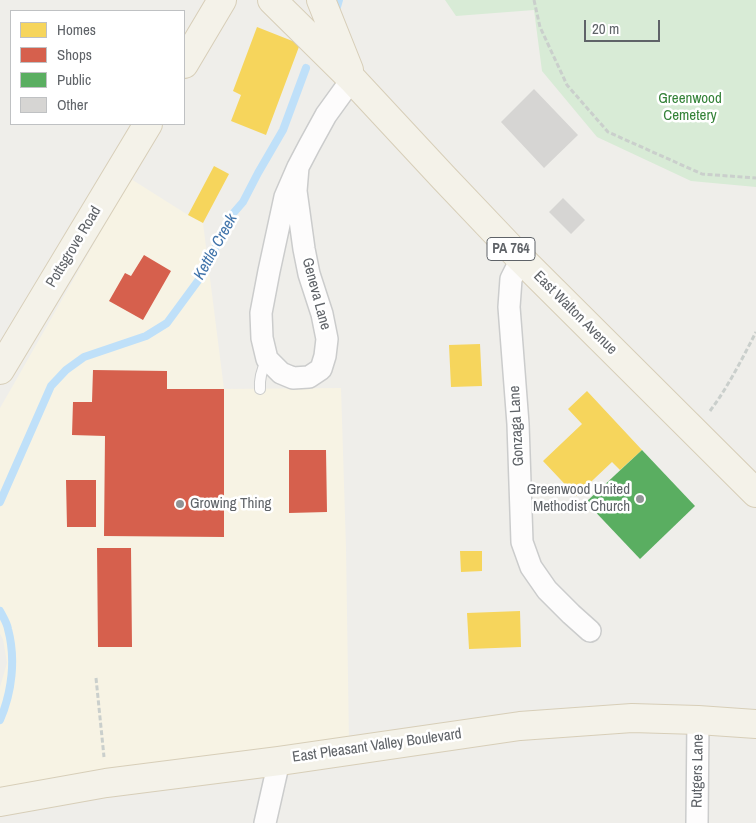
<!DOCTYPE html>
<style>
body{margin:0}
#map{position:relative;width:756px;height:823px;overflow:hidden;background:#efeeea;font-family:"Archivo Narrow",sans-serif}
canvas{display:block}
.legend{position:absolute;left:10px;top:10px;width:175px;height:115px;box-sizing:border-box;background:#fff;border:1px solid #bfc1c3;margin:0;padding:6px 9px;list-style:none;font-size:15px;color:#5f6368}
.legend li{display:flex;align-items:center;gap:10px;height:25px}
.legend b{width:25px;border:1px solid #bfc1c3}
.scale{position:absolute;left:584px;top:20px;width:76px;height:22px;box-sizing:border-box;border:2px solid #5f6368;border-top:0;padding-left:6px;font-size:15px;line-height:18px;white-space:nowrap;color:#5f6368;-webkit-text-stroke:4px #fff;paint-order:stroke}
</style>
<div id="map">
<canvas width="756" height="823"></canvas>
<ul class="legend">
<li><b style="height:14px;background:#f6d55c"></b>Homes</li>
<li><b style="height:14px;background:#d6604d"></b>Shops</li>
<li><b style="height:14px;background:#5aae61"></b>Public</li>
<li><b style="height:14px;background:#d6d5d3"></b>Other</li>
</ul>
<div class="scale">20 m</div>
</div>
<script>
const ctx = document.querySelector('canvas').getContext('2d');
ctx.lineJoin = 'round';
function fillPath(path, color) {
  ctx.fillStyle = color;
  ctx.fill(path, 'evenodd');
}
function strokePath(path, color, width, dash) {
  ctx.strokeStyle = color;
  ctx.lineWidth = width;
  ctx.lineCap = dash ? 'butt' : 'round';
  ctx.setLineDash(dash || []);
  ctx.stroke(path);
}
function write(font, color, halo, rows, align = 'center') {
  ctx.font = font + ' "Archivo Narrow",sans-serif';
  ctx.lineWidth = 5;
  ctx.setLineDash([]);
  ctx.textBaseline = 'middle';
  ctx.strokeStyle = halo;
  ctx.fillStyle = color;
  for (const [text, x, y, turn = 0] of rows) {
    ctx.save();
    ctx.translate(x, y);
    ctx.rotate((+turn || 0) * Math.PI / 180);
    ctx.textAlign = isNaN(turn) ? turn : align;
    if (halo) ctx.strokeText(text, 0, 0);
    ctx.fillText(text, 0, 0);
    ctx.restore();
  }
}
fillPath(new Path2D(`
 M131,179L188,215L203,223L224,389L341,388L346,548L349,743L0,798V687L7,663L3,639L0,634V408Z`), '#f7f3e4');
fillPath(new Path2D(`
 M445,0H756V187L691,181L597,137L542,71L534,10L456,16Z`), '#d8ebd6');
fillPath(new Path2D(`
 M257,27L300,44L266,135L231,121L241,95L233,91Z
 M214,166L229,174L203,223L188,215Z
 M480,344L482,386L451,387L449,345Z
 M587,391L642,450L620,470L612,462L576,496L543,461L582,424L568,409Z
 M460,551H482V571L461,572Z
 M520,611L521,647L469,649L467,613Z`), '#f6d55c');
fillPath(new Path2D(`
 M144,255L171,271L143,320L109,301L125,273L131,276Z
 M93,370L167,371V389H224V537L104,536L105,436L72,435L73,402H92Z
 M289,450H326L327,512L289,513Z
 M66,480H96V527H67Z
 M97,548H131L132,647H98Z`), '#d6604d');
fillPath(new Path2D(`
 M642,450L695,506L640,559L586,502Z`), '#5aae61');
strokePath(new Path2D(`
 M337,7L339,0
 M0,502L51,386L66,370L84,357L146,336L167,323L203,274L230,217L243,202L258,173L283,130L306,68
 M0,611C3,617 7,623 8,629C16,659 12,692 0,720`), '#bfe0f9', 8);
fillPath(new Path2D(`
 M534,89L578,135L544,168L501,122Z
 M563,198L585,220L571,234L549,212Z`), '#d6d5d3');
const service = new Path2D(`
 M260,389C259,378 262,369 267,359`);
const minor = new Path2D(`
 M298,167L296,191L304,249L309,274L322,314L327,339L325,356L321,369L309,377L293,378L281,373L267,359L262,338L261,313L269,271L285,197L298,167L309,146L326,115L352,79
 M521,259L511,279L509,307L518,424L522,542L531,567L547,590L571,614L590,631
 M265,823L279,761
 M697,823L698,720`);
const primary = new Path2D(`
 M272,0L352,79L444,178L521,259L756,493
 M321,0L349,70
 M184,64L222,0
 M0,370L148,124
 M0,802L106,783L279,761L520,726L632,718L698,720L756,724`);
strokePath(service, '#cbcccc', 12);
strokePath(minor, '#cbcccc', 24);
strokePath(primary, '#d7ceb8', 30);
strokePath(new Path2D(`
 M534,0L540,27L567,85L608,132L702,174L756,178
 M710,411C728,387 742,359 756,332
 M96,678L104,757`), '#cacfcc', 3, [5, 2.5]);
strokePath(service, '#fdfcfc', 10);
strokePath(minor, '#fdfcfc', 21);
strokePath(primary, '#f4f2e9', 28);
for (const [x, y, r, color] of [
 [640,499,5,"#919496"],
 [180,504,5,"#919496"]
]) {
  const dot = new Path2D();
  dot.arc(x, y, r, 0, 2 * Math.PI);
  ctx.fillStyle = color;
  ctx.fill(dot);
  strokePath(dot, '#fff', 2);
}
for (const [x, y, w] of [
 [511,249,48]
]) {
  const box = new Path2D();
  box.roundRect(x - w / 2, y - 11.5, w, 23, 4);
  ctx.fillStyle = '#fff';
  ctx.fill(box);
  strokePath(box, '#5f6368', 1);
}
write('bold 14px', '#5f6368', null, [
 ["PA 764",511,249]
]);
write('15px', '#348238', '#fff', [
 ["Greenwood",690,99],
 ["Cemetery",690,116]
]);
write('15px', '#5f6368', '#fff', [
 ["Pottsgrove Road",74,247,-59],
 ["Geneva Lane",316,294,75],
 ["East Walton Avenue",575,313,45],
 ["Gonzaga Lane",517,426,-93],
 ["East Pleasant Valley Boulevard",377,746,-8],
 ["Rutgers Lane",698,771,-89]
]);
write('15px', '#5f6368', '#fff', [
 ["Greenwood United",630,490],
 ["Methodist Church",630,507],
 ["Growing Thing",190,504,"left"]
], 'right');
write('italic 16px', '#4174aa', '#fff', [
 ["Kettle Creek",216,247,-61]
]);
</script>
